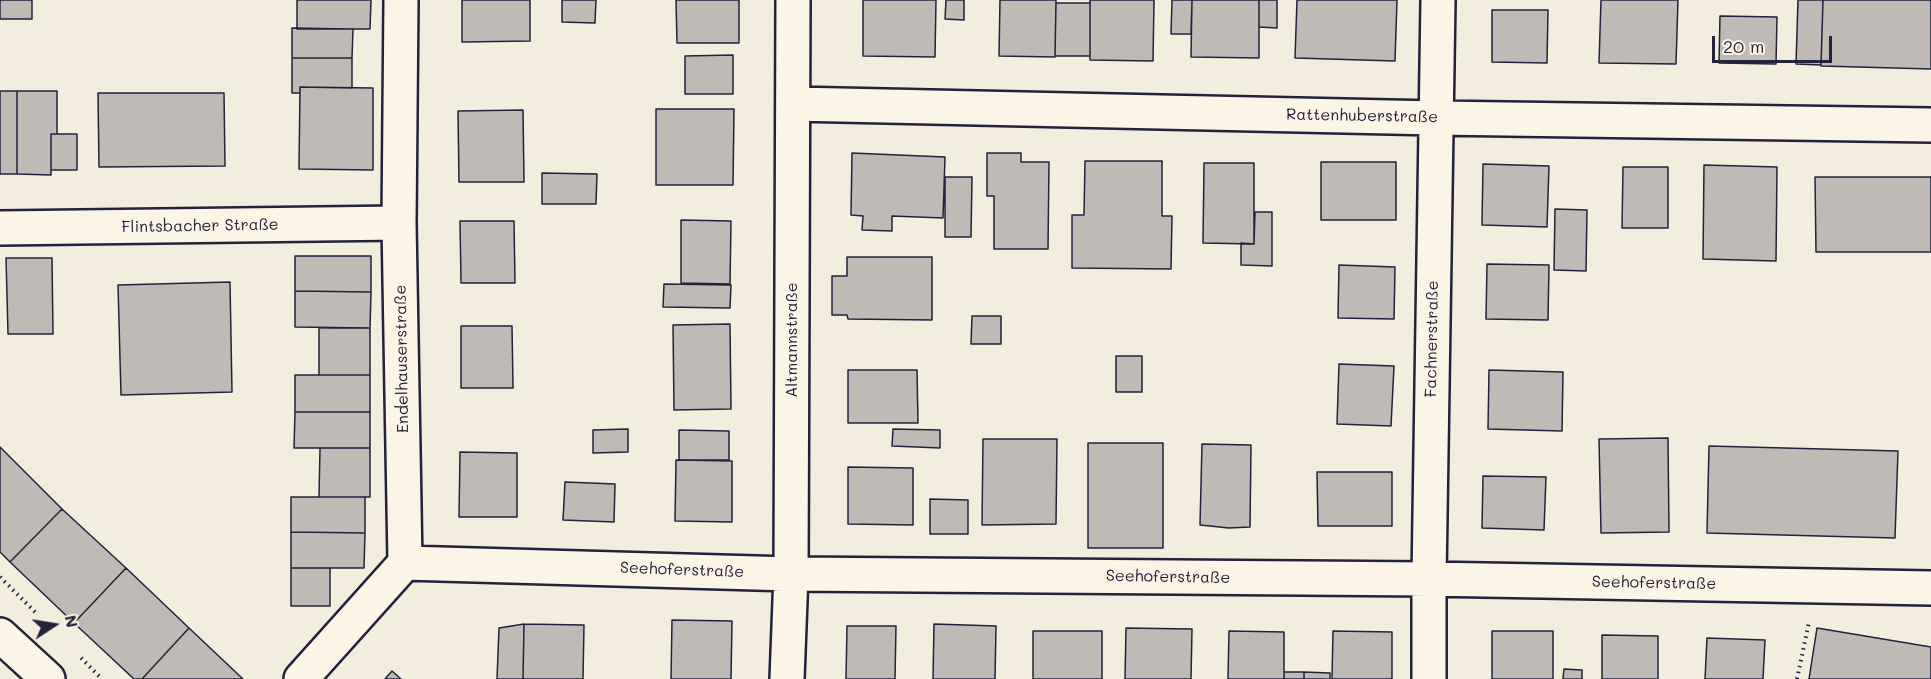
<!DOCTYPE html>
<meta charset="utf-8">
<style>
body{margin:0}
#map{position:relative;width:1931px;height:679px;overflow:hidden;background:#f3edde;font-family:Mali,sans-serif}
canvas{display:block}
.north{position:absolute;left:24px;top:595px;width:60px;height:60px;-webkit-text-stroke:4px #fcf5e5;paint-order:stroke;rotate:78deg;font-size:16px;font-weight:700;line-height:24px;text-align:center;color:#22223b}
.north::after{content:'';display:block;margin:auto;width:21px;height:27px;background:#22223b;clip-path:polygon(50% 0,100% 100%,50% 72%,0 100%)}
.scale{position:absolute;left:1712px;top:36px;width:120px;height:27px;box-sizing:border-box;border:3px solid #22223b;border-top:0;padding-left:8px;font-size:18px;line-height:21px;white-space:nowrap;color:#22223b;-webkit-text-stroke:4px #fcf5e5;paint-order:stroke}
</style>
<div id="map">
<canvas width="1931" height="679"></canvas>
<div class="north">N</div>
<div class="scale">20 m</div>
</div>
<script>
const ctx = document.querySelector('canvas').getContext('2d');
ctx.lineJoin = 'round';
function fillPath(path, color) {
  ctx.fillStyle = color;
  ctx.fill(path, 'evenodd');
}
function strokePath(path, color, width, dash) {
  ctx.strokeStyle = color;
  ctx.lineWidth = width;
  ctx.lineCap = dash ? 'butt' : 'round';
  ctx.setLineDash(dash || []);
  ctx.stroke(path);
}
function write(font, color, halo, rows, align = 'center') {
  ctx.font = font + ' Mali,sans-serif';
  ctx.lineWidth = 4.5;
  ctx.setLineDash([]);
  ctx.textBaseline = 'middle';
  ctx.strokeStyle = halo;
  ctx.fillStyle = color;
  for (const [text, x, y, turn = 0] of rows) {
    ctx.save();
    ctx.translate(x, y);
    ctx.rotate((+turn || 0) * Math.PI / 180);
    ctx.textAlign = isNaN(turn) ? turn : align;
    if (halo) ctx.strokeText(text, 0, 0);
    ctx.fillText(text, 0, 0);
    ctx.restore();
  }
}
const building = new Path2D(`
 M0,0H32V19H0Z
 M297,0H371L370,29H297Z
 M462,0H530V41L462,42Z
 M562,0H596L595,23L562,22Z
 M676,0H739V43H677Z
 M863,0H936L935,57L863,56Z
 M946,0H964V20L945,19Z
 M1000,0H1056L1055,57L999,56Z
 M1090,0H1154L1153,61L1090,60Z
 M1172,0H1192L1191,34H1171Z
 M1192,0H1259V58L1191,57Z
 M1259,0H1277V28L1259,27Z
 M1297,0H1397L1395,61L1295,58Z
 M1601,0H1678L1676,64L1599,63Z
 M1798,0H1823L1821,65L1796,64Z
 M1823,0H1931V69L1821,66Z
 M1056,3H1090V56H1055Z
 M1492,10H1548L1547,63L1492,62Z
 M1720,16L1777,17L1776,64L1719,63Z
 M292,28L353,29L352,58H292Z
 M733,55V94H685V56Z
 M292,58H352V88L300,87V93H292Z
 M300,87L373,88V170L299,169Z
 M0,91H17V174H0Z
 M17,91H57V134H51V175L17,174Z
 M98,93H224L225,166L99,167Z
 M656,109H734L733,185H656Z
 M523,110L524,182H459L458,111Z
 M51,134H77V170H51Z
 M852,153L945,157L943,218L892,216V231L862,230L863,216L851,215Z
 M987,153H1021V162H1049L1048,249H994V196H987Z
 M1085,161H1162V216H1172L1171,269L1072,268V215H1084Z
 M1321,162H1396V220H1321Z
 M1204,163H1254V244L1203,243Z
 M1483,164L1549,166L1547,227L1482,225Z
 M1704,165L1777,167L1776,261L1703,259Z
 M1623,167H1668V228H1622Z
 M542,173L597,174L596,204H542Z
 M945,177H972L971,237H945Z
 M1815,177H1931V252H1816Z
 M1555,209L1587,210L1586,271L1554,270Z
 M1255,212H1272V266L1241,265V243L1254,244Z
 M681,220L731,221L730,284L681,283Z
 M460,221H514L515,283H461Z
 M295,256H371V292L295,291Z
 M847,257H932V320L848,319L847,315H832V276H847Z
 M6,258H52L53,334H8Z
 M1487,264L1549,265L1548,320L1486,319Z
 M1339,265L1395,267L1394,319L1338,318Z
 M230,282L232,392L121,395L118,285Z
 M664,284L731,285L730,308L663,307Z
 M295,291L371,292L370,328L295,327Z
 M972,316H1001V344H971Z
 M730,324L731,409L674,410L673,325Z
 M461,326H512L513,388H461Z
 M319,328H370V375H319Z
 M1116,356H1142V392H1116Z
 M1339,364L1394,366L1391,426L1337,424Z
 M848,370H917L918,423H848Z
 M1489,370L1563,372L1562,431L1488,429Z
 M295,375H370V412H295Z
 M295,412H370V448H294Z
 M628,429V452L593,453V430Z
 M893,429L940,430V448L892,446Z
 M679,430L729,431V460H679Z
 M1668,438L1669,532L1601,533L1599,439Z
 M983,439H1057L1056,524L982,525Z
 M1088,443H1163V548H1088Z
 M1202,444L1251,445L1250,527L1229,528L1200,525Z
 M1709,446L1898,451L1895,538L1707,533Z
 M0,447L62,509L10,562L0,552Z
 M320,448H370V497H319Z
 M460,452L517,453V517H459Z
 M676,460L732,461V522L675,521Z
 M848,467L913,468V525L848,524Z
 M1317,472H1392V526H1318Z
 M1483,476L1546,477L1544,530L1482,528Z
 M565,482L615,484L614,522L563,520Z
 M291,497H365V533L291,532Z
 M930,499L968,500V534H930Z
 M62,509L126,568L74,623L10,562Z
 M291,532L365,533L364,568H291Z
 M126,568L189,628L142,679H134L74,623Z
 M291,568H330V606H291Z
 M672,620L732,621L731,679H671Z
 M524,624L584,625L583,679H523Z
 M524,624L523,679H497L499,628Z
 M934,624L996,626L995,679H933Z
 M847,626H896L895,679H846Z
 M189,628L243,679H142Z
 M1126,628L1192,629L1191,679H1125Z
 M1817,628L1931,647V679H1809Z
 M1033,631H1102V679H1033Z
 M1229,631L1284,632V679H1228Z
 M1333,631L1392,632V679H1332Z
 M1492,631H1553V679H1492Z
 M1602,635L1658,636V679H1602Z
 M1707,638L1765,640L1763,679H1705Z
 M1564,669L1582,670V679H1563Z
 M392,671L401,679H385Z
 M1284,672H1304V679H1284Z
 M1304,672L1330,673V679H1304Z`);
fillPath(building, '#bfbab6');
strokePath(building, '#22223b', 1.5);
const minor = new Path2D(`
 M794,104L1436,118L1931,125
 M0,228L399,223
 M405,563L791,574L1429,579L1931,588
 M301,679L405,563L399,223L401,0
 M787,679L791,574L793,0
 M1429,679V579L1438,0`);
const major = new Path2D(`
 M0,635L48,679`);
strokePath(minor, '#22223b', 38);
strokePath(major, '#22223b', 38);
strokePath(new Path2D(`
 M0,577L38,615
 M81,658L102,679
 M1797,679L1809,622`), '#22223b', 4, [1.5, 4.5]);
strokePath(minor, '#fcf5e5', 33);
strokePath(major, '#fcf5e5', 33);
write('16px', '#22223b', '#fcf5e5', [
 ["Rattenhuberstraße",1362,116,1],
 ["Flintsbacher Straße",200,226,-1],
 ["Fachnerstraße",1432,339,-89],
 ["Altmannstraße",792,340,-90],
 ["Endelhauserstraße",402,359,-91],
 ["Seehoferstraße",682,570,2],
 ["Seehoferstraße",1168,577,1],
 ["Seehoferstraße",1654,583,1]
]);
</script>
